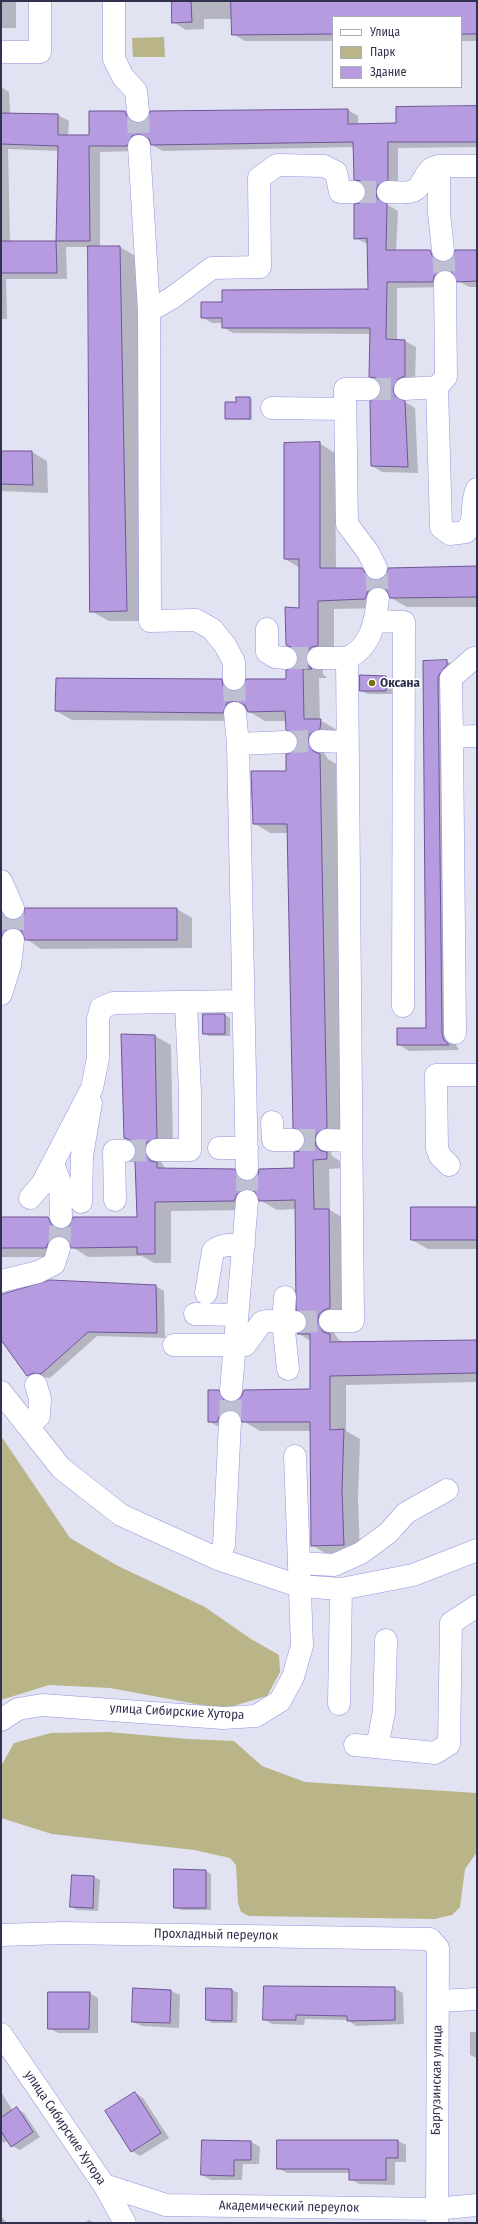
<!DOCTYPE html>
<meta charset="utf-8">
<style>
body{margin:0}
#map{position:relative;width:478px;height:2224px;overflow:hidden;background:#e1e3f2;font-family:"Fira Sans Condensed",sans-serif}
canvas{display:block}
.frame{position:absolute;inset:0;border:2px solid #313250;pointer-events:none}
.legend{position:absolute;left:332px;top:16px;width:130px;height:72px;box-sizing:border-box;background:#fff;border:1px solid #adadb9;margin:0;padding:5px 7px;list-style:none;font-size:12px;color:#313250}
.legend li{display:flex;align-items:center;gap:8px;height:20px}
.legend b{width:20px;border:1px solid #adadb9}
</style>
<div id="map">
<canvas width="478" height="2224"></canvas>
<div class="frame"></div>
<ul class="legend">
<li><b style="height:5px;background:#fff"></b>Улица</li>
<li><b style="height:11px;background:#bab489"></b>Парк</li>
<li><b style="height:11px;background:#b69be1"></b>Здание</li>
</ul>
</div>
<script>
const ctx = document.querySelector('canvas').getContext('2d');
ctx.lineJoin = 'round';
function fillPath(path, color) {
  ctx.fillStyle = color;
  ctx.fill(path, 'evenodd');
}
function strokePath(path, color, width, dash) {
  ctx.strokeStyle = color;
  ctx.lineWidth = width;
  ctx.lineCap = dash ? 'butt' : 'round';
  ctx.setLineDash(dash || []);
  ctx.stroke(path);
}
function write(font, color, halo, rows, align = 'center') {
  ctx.font = font + ' "Fira Sans Condensed",sans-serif';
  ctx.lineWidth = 3;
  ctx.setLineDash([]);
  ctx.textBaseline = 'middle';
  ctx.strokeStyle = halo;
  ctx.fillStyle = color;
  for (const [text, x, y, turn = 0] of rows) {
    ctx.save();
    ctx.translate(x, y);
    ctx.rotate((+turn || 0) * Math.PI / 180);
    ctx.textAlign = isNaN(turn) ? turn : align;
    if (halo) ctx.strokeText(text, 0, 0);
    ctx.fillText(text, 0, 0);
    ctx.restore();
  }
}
fillPath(new Path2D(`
 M164,37L165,57H133L132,38Z
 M1,1436L70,1538L118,1566L205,1607L251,1639L279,1655L280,1672L267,1696L223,1709L110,1688L49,1685L1,1700Z
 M108,1732L188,1739L234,1741L262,1766L305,1782L477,1793V1852L465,1869L460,1907L452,1915L435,1919L249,1916L241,1912L238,1903L236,1865L230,1858L194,1850L52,1834L1,1818V1766L14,1743L51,1733Z`), '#bab489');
fillPath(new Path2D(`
 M1,1H16V28H1Z
 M173,1H477V41H461V17H333V41H245L233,34L232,19H204V29L186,30L173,22Z
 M1,87L9,92L10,114L58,115L69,121L68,136H90L125,112L136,118L138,124L348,110L358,116V125L397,124L477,107V147L398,148V186L386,199L388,205L398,211L396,251H430L441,257L443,263L477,250V287H469L458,281L455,275L443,287L397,288V340L405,341L416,347L415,382L403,396L405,402L415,408L418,473L382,472L372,466L383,388L378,380L370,376V334L233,333L223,327V323H212L202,317L223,303L369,290L368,244L355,238L360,204L365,199L368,191L363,184L355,179L354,147L163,151L152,145L149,139L142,142L137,151L100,152V247H120L137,257L144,621H109L91,611L89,247H66L67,279H6L7,319H1ZM8,149L59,151L57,242H10Z
 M250,398L252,399V420L226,419L237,403Z
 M319,443L335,453L336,569H362L379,580L477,567V607H407L391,598L385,600L382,608L334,609V655L323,662V674L327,678H319L320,720L337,730L336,738L323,751L328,759L336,764L342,1137L330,1149L332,1156L343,1163V1168L329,1169L330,1210L345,1219L346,1318L333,1331L338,1339L345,1343L477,1341V1382L346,1385V1431L360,1439L358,1499L360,1554L328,1555L312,1545L311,1431H260L243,1421L225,1431L209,1421L218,1391L235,1401L311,1390V1341L299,1334L306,1330L308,1322L296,1209L277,1210L260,1200L253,1203L251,1210L171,1211V1263H154L142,1256L88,1257L71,1246L66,1248L62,1257H1V1218H48L65,1229L138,1218L136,1163L133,1161L138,1150L133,1143L125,1138L122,1035L155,1036L171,1045L173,1147L160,1160L165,1168L234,1170L251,1180L295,1169V1153L304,1147L306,1140L289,833H270L254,823L288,772L294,753L298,748L299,741L297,735L286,721H265L248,711L244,712L239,721L72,720L56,711L221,680L238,691L287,680L299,660L297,651L287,645L300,609V568L285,559Z
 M1,452H32L47,461L48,493L1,491Z
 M447,661L458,668L453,1040L459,1050L409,1051L398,1044L427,1029L424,662Z
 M361,676L386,677L392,680V694H367L361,690Z
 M177,909L192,918V948L41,949L25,938L1,949V910L16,920Z
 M225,1015L230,1018V1036H209L204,1033Z
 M477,1208V1249H428L412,1240Z
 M155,1286L164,1291L165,1338L97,1336L50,1378L42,1377L37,1380L28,1375L1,1338V1297Z
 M206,1871L211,1874V1910H181L175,1907Z
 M94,1877L100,1880L98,1911L77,1910L71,1907Z
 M394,1988L403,1993L404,2024L356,2026L348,2020L305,2019L304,2025L272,2024L264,2019Z
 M134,1989L171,1991L180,1995L179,2028L142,2026L133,2022Z
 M207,1989L232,1990L238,1993L237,2023H212L207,2020Z
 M89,1993L98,1998V2033H58L49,2028Z
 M470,2032H477V2058L470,2055Z
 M1,2092L13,2111L17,2109L24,2113L40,2137L20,2150L12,2146L8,2140L4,2143L1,2141Z
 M135,2093L143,2098L169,2138L140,2156L132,2151Z
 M203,2141L251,2142L260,2147L259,2164H243L242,2180H211L202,2175Z
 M398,2141L406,2145V2162H395V2185L359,2184L350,2179V2173H287L278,2168Z
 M1,2216L7,2223H1Z
 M89,2220L94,2223H84Z`), '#0003');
const building = new Path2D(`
 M172,1H191L192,22L172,23Z
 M231,1H477V34H461V17H333V34L232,35Z
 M477,106V142H388V180L378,185L376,191L377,198L387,204L386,250H430L433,258L444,262L451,260L455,250H477V281L457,282L451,271L444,270L434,276L433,282H387L386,339L405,340V376L398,379L393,389L395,396L405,401L408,467L371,466L370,401L380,396L381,389L376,378L369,377L370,328H222V318H201V302H222V290L368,289L367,238L354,239V204L360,203L365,199L366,192L361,181L354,180L353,142L151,145L149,139L139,134L132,136L127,146H89L90,241H56L58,146L1,144V113L58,114V135H89V111H125L128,119L139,123L146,121L150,111L348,109V124L396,123V107Z
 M1,241H56L57,273H1Z
 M88,246H120L127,611L90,612Z
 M236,397H250V419H225V402H236Z
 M320,442V568H362L369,578L376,580L386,575L388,568L477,566V597L390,598L386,589L379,587L368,591L365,599L318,601V646L311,647L306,658L307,664L312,669H303L304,719H321L320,729L310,734L308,741L313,751L320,754L327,1128L317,1133L315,1139L316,1146L321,1151L327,1152V1159L313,1160L314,1209H329L330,1308L324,1310L319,1314L318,1321L323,1332L330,1334V1342L477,1340V1373L330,1376V1430L344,1429L342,1490L344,1545L311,1546L310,1422H242L237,1412L230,1410L220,1415L217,1422H208V1390H219L224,1400L230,1402L241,1397L244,1390L310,1389V1334H297L305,1329L307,1322L306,1316L296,1310L295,1200L259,1201L254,1191L248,1189L237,1194L234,1201L155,1202V1254H137V1247L71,1248L68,1239L57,1236L50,1239L46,1248H1V1217H48L51,1224L61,1229L68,1227L73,1217H137L135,1161H131L135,1157L136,1151L131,1140L124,1138L121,1034L155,1035L157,1138L146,1143L145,1150L150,1161L157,1162V1168L235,1169L241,1180L248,1181L258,1175L259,1169L294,1168V1152L300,1151L304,1146L305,1140L304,1133L293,1128L287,824H253L251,771H286V754L293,752L297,747L298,741L296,735L286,730L285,711L248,712L245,705L234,701L227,703L223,713L55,711L56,678L222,679L223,686L234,691L241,690L246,679H286V670L296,665L298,660L297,653L293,648L286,645L285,607L299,608V559H284V443Z
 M1,451H32L33,485L1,484Z
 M447,660V665L440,673L438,678L442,1033L444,1040L449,1045H397V1028H426L423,661Z
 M360,675L386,676V691H360Z
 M25,908H177V940H25L21,930L14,928L8,929L1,937V912L5,918L12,920L23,916Z
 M203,1014H225V1034H203Z
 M411,1207H477V1240H411Z
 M50,1280L156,1285L157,1333L88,1332L41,1374L33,1373L27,1376L1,1340V1295Z
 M174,1869L206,1870V1908H174Z
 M72,1875L94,1876L93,1908L70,1907Z
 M264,1986L395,1987V2020L347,2021V2016L296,2015V2020H263Z
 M133,1988L171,1990L170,2023L132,2022Z
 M206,1988L232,1989V2021L206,2020Z
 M48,1992H90L89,2029H48Z
 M135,2092L161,2133L131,2152L105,2111Z
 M17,2107L33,2132L11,2147L1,2131V2118Z
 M202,2140L251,2141V2160H234V2176L201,2175Z
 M277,2140H398V2158H386V2180H349V2169H277Z`);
fillPath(building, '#b69be1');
strokePath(building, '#6e5595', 1);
strokePath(new Path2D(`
 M138,111L139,146
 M354,192H388
 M443,250L445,282
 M369,389H405
 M376,568L378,599
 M286,658H318
 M234,679L235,713
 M286,742L320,741
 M13,908V940
 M293,1140H327
 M124,1151L157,1150
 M247,1169V1201
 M59,1248L61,1217
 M295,1322L330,1321
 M230,1422L231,1390`), '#bec0d2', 22, [22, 11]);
const minor = new Path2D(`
 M114,1V59L123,77L136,91L138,111
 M1,52H40V1
 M139,146L149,311L150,621L196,620L212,629L225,645L234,662V679
 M388,192C396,192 405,194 413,191C426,185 423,168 439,166
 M443,250L439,213V166H477
 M445,282L446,377L437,387L441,527L450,534L466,532C478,515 469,506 477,489
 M149,311L172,298L212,268L260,267L259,178L277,165L324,166L336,172L340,192H354
 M369,389H345L347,524L368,552L376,568
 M405,389L437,387
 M272,408L345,409
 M374,621L404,622L403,1006
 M267,629V652L275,657L286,658
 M318,658H347
 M235,713L238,744
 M452,737L451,678L474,658H477
 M320,741L346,742
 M1,881L13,908
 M1,994L10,965L13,940
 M455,1033L452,737L477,736
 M272,1122L273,1140H293
 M327,1140L351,1141
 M219,1148H247
 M157,1150H190V1093L186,1002
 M53,1164L60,1182L61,1217
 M449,1165L440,1156L437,1148L436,1075H477
 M247,1169L238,744L286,742
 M30,1198L42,1184L92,1088L98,1058V1019L101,1008L113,1003L243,1001
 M115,1200L114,1151H124
 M81,1202L82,1156L91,1103
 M1,1281L38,1272L54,1264L59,1248
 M206,1293L213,1251C222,1243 233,1245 244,1245
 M285,1297L283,1321L288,1369
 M195,1314L237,1315
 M330,1321H353L347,658C371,647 375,623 378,599
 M174,1345H245L262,1322L267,1321L295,1322
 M231,1390L247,1201
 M1,1392L61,1468L121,1515L218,1559L299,1586L341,1589L413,1575L477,1550
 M28,1426L39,1416L40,1399L36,1385
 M218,1559L224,1545L230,1422
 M299,1563L334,1565L361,1553L388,1533L406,1513L447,1490
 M339,1704L341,1589
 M1,1720L18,1709L42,1705L223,1718L256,1716L280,1701L293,1677L302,1646L295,1456
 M355,1745L435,1753L449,1744L451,1623L477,1606
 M377,1747L384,1712L386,1640
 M1,1935L63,1933L430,1939L438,1948L437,2223
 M438,2001L477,1999
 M1,2034L104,2185L125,2223
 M104,2185L166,2205L435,2209L477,2205`);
strokePath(minor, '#9295dc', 23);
strokePath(minor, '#fff', 22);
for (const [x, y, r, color] of [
 [372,683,4,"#7c700f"]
]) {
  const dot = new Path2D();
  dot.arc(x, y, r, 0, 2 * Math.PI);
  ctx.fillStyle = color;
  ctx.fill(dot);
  strokePath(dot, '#fff', 1.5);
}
write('bold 13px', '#313250', '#fff', [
 ["Оксана",380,683]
], 'left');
write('13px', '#313250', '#fff', [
 ["улица Сибирские Хутора",177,1712,3],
 ["Прохладный переулок",216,1935,1],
 ["Баргузинская улица",437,2080,-89],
 ["улица Сибирские Хутора",65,2128,56],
 ["Академический переулок",289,2207,1]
]);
</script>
